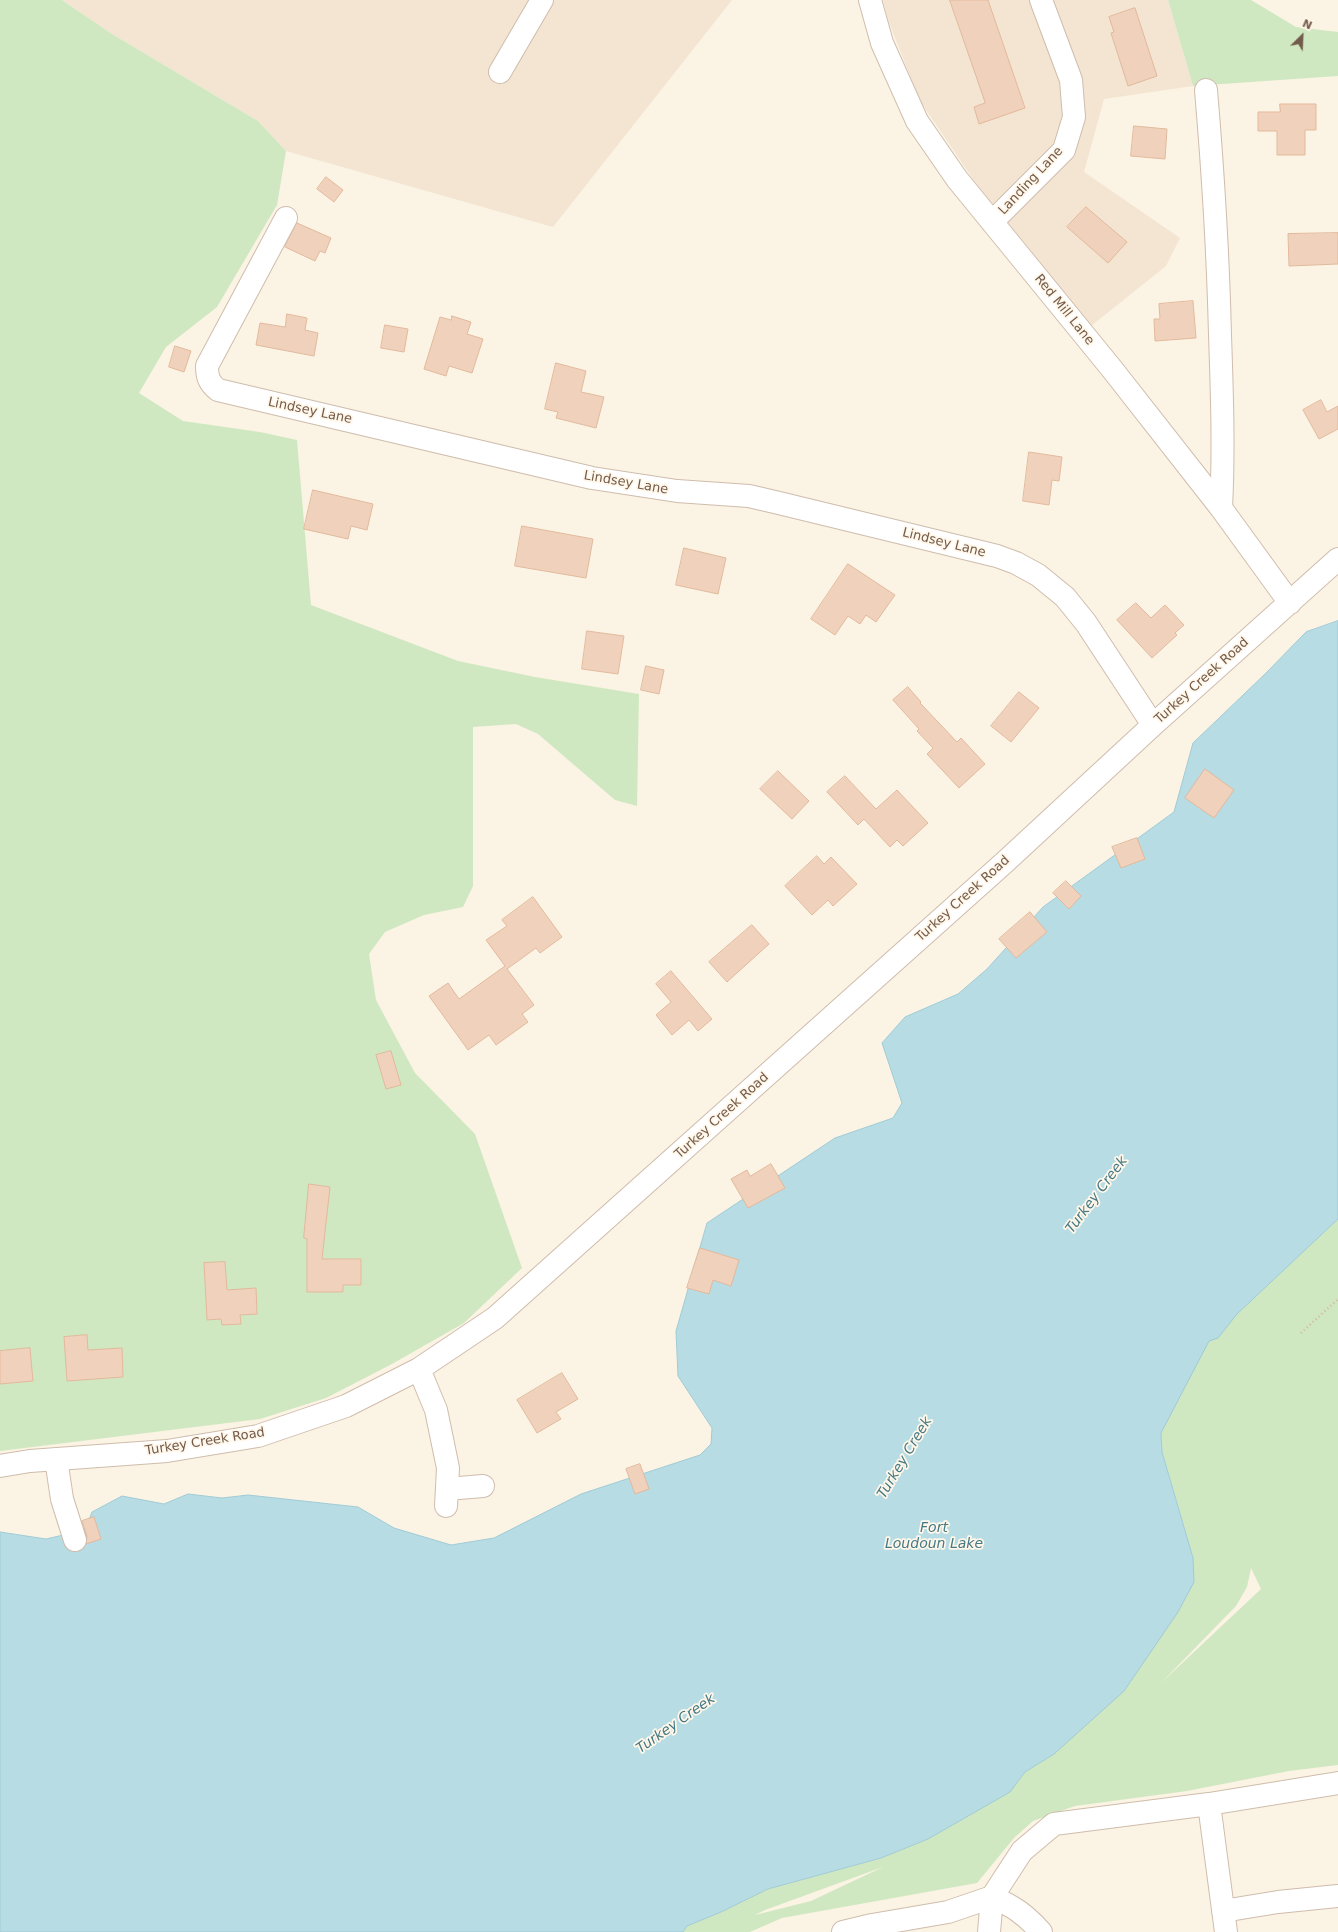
<!DOCTYPE html>
<style>
body{margin:0}
#map{position:relative;width:1338px;height:1932px;overflow:hidden;background:#fbf3e3;font-family:"DejaVu Sans",sans-serif}
canvas{display:block}
.north{position:absolute;left:1282px;top:16px;width:40px;height:40px;-webkit-text-stroke:3px #fff7e9;paint-order:stroke;rotate:24deg;font-size:11px;font-weight:700;line-height:16px;text-align:center;color:#735a4a}
.north::after{content:'';display:block;margin:auto;width:14px;height:18px;background:#735a4a;clip-path:polygon(50% 0,100% 100%,50% 72%,0 100%)}
</style>
<div id="map">
<canvas width="1338" height="1932"></canvas>
<div class="north">N</div>
</div>
<script>
const ctx = document.querySelector('canvas').getContext('2d');
ctx.lineJoin = 'round';
function fillPath(path, color) {
  ctx.fillStyle = color;
  ctx.fill(path, 'evenodd');
}
function strokePath(path, color, width, dash) {
  ctx.strokeStyle = color;
  ctx.lineWidth = width;
  ctx.lineCap = dash ? 'butt' : 'round';
  ctx.setLineDash(dash || []);
  ctx.stroke(path);
}
function write(font, color, halo, rows, align = 'center') {
  ctx.font = font + ' "DejaVu Sans",sans-serif';
  ctx.lineWidth = 3.5;
  ctx.setLineDash([]);
  ctx.textBaseline = 'middle';
  ctx.strokeStyle = halo;
  ctx.fillStyle = color;
  for (const [text, x, y, turn = 0] of rows) {
    ctx.save();
    ctx.translate(x, y);
    ctx.rotate((+turn || 0) * Math.PI / 180);
    ctx.textAlign = isNaN(turn) ? turn : align;
    if (halo) ctx.strokeText(text, 0, 0);
    ctx.fillText(text, 0, 0);
    ctx.restore();
  }
}
fillPath(new Path2D(`
 M62,0H732L553,227L286,151L258,121L112,34Z
 M883,0H1168L1193,86L1104,99L1084,172L1180,238L1166,266L1091,326L975,182L920,101L888,20Z`), '#f3e5d2');
fillPath(new Path2D(`
 M0,0H62L112,34L258,121L286,151L277,205L217,307L166,347L139,393L183,421L260,432L297,440L311,605L458,661L535,677L639,694L637,806L615,800L538,734L516,724L473,727V886L463,907L424,915L385,932L369,954L376,1000L415,1073L475,1134L522,1268L464,1323L392,1364L326,1398L260,1419L0,1451Z
 M1168,0H1251L1296,27L1338,32V76L1193,86Z
 M1338,1219V1765L1289,1771L1187,1791L1075,1806L1033,1821L1014,1838L977,1883L782,1918L750,1932H683L687,1926L721,1912L768,1889L881,1858L928,1839L1009,1792L1025,1772L1054,1754L1193,1558L1162,1452L1161,1433L1174,1405L1203,1332ZM1251,1568L1261,1589L1161,1683L1236,1606L1247,1587ZM883,1867L811,1901L755,1915L765,1910Z`), '#d0e8c2');
const water = new Path2D(`
 M1338,621V1219L1237,1314L1218,1338L1209,1341L1161,1433L1162,1452L1193,1558L1194,1582L1178,1612L1124,1691L1054,1754L1025,1772L1010,1792L928,1839L881,1858L768,1889L721,1912L687,1926L683,1932H0V1532L46,1539L85,1530L92,1512L122,1496L164,1504L188,1494L222,1498L248,1495L358,1507L394,1528L451,1545L494,1538L581,1494L700,1455L711,1444L712,1428L678,1376L676,1331L707,1223L835,1138L893,1118L902,1103L882,1043L905,1017L958,994L987,969L1043,907L1174,812L1193,743L1266,673L1306,632Z`);
fillPath(water, '#b8dce4');
strokePath(water, '#9fcbd6', 1);
const building = new Path2D(`
 M950,0H988L1025,108L979,124L974,107L985,103Z
 M1135,8L1157,76L1128,86L1111,33L1114,32L1109,17Z
 M1280,104H1316V130H1305V155H1277V131H1258V112H1280Z
 M1134,126L1167,129L1165,159L1131,156Z
 M326,177L343,190L334,202L317,189Z
 M1086,207L1127,242L1108,263L1067,227Z
 M297,223L331,238L325,253L320,251L315,261L285,247Z
 M1338,233V264L1289,266L1288,234Z
 M1193,301L1196,338L1155,341L1154,319H1160L1159,304Z
 M287,314L307,318L305,330L318,333L314,356L256,345L260,323L285,327Z
 M452,316L471,322L467,334L483,339L472,373L449,366L446,376L424,369L440,317L451,320Z
 M385,325L408,329L404,352L381,348Z
 M175,346L191,351L184,372L169,367Z
 M556,363L586,371L581,392L604,397L596,428L556,418L558,412L545,409Z
 M1321,400L1327,412L1338,406V429L1319,439L1303,410Z
 M1029,452L1062,457L1059,481L1052,480L1049,505L1023,501Z
 M313,490L373,504L367,530L351,526L348,539L304,529Z
 M522,526L593,539L586,578L515,566Z
 M684,548L726,558L718,594L676,585Z
 M848,564L895,595L876,622L866,615L860,624L848,616L835,635L811,619Z
 M1136,603L1151,618L1165,605L1184,625L1175,633L1177,635L1152,658L1117,620Z
 M587,631L624,636L618,674L582,669Z
 M646,666L664,670L659,694L641,690Z
 M908,687L921,702L920,703L957,742L961,738L985,764L959,788L927,754L933,748L917,731L919,729L893,700Z
 M1019,692L1039,708L1011,742L991,726Z
 M1205,769L1234,790L1214,818L1185,798Z
 M778,771L809,801L792,819L760,789Z
 M845,776L876,809L897,790L928,823L903,846L897,840L890,847L864,819L858,825L827,792Z
 M1137,838L1145,859L1121,868L1112,847Z
 M817,856L824,864L831,857L857,884L833,906L828,900L812,915L785,886Z
 M1066,881L1081,896L1069,909L1053,893Z
 M533,897L562,937L540,953L536,948L507,969L534,1005L522,1014L528,1022L496,1045L489,1035L468,1050L429,996L448,983L459,999L505,966L486,940L507,926L502,920Z
 M1030,912L1047,932L1016,958L999,939Z
 M752,925L769,944L727,982L709,962Z
 M671,971L712,1019L698,1031L689,1020L672,1035L656,1015L671,1002L656,984Z
 M391,1051L401,1085L386,1089L376,1055Z
 M771,1164L785,1188L748,1208L731,1179L747,1170L750,1176Z
 M309,1184L330,1187L322,1259H361V1285H343V1292H307V1239L304,1238Z
 M700,1248L739,1260L731,1286L713,1280L709,1294L687,1288Z
 M225,1262L227,1290L256,1288L257,1314L240,1315L241,1324L222,1325L221,1319L207,1320L204,1263Z
 M87,1335L88,1350L122,1348L123,1377L67,1381L64,1337Z
 M30,1348L33,1381L0,1384V1351Z
 M562,1373L578,1399L556,1412L561,1419L537,1433L517,1400Z
 M640,1464L649,1489L635,1494L626,1469Z
 M94,1517L101,1539L86,1544L87,1536L82,1521Z`);
fillPath(building, '#f0d2bc');
strokePath(building, '#e2b99c', 1);
const minor = new Path2D(`
 M870,0L882,43L917,121L957,179L1112,369L1221,508L1290,603
 M500,72L542,0
 M1206,90C1213,172 1218,253 1220,335C1222,393 1224,450 1221,508
 M286,218L207,366C207,377 209,383 218,390L592,478L677,491L749,496L779,503L997,556L1016,563L1038,575L1065,597L1086,623L1153,725
 M992,222L1064,150L1074,117L1071,80L1041,0
 M419,1369L436,1410L448,1468L446,1506
 M56,1459L62,1499L75,1540
 M0,1466L30,1461L167,1451L258,1436L346,1406L419,1369L495,1318L1005,862L1153,725L1338,559
 M447,1489L483,1486
 M1209,1804L1226,1932
 M1223,1911L1278,1902L1338,1896
 M843,1932L872,1925L948,1912L992,1897C1013,1906 1025,1914 1041,1932
 M989,1932L992,1897L1022,1851L1054,1824L1209,1804L1338,1783`);
strokePath(minor, '#cfbdad', 24);
strokePath(new Path2D(`
 M1301,1333L1338,1299`), '#d5b59f', 2.5, [1, 3]);
strokePath(minor, '#fff', 22);
write('13px', '#735a4a', '#fff7e9', [
 ["Landing Lane",1031,181,-47],
 ["Red Mill Lane",1064,310,51],
 ["Lindsey Lane",310,411,12],
 ["Lindsey Lane",626,483,10],
 ["Lindsey Lane",944,543,14],
 ["Turkey Creek Road",1202,681,-42],
 ["Turkey Creek Road",963,899,-42],
 ["Turkey Creek Road",722,1116,-42],
 ["Turkey Creek Road",205,1442,-9]
]);
write('italic 14px', '#447985', '#fff7e9', [
 ["Turkey Creek",1097,1195,-53],
 ["Turkey Creek",905,1458,-59],
 ["Fort",934,1528],
 ["Loudoun Lake",934,1544],
 ["Turkey Creek",676,1724,-35]
]);
</script>
